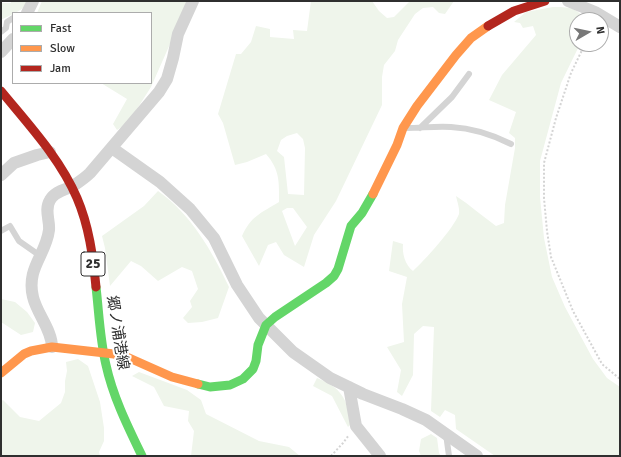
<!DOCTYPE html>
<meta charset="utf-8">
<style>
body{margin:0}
#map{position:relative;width:621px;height:457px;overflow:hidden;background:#fff;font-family:Signika,sans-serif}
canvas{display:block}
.frame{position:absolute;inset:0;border:2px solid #2f2f2f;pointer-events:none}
.legend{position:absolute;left:12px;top:12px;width:140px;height:72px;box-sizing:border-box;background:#fff;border:1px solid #acacac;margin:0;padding:5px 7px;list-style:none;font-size:12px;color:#2f2f2f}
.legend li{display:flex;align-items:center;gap:8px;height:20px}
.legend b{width:20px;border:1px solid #acacac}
.north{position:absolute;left:569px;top:12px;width:40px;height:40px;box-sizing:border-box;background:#fff;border:1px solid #acacac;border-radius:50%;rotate:81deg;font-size:11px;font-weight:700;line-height:16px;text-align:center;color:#2f2f2f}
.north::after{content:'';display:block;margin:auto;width:14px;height:18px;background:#787878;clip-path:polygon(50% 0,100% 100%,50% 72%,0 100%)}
</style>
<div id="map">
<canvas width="621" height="457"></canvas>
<div class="frame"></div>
<ul class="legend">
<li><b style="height:5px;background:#63d668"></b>Fast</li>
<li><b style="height:5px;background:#ff974d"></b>Slow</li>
<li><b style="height:5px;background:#b3261e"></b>Jam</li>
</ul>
<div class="north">N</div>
</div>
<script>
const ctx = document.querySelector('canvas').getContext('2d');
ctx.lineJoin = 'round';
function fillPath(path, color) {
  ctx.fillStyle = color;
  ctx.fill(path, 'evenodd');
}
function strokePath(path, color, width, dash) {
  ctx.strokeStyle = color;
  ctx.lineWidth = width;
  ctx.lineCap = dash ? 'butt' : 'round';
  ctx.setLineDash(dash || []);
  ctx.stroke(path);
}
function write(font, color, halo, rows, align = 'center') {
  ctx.font = font + ' Signika,"Noto Sans JP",sans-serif';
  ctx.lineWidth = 4;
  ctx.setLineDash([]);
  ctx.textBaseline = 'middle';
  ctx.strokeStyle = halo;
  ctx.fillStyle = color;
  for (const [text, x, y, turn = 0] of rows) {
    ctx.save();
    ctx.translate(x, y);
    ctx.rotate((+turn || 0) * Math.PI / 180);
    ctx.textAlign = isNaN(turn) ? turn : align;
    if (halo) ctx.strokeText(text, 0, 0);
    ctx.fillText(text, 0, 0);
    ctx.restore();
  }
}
fillPath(new Path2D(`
 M11,1H29C25,10 10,15 1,20V3H11Z
 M42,1H189L151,87L128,123L117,130L113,124L127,99L101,83H151V13H37Z
 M311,1H372L379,11L387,18L394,17L410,1H454L445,14L439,13L433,7L423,8L415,14L398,40L395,51L384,65L382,77V105L336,201L314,235L304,267L284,255L276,242L268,245L259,266L242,236C251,216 261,213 279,202C279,182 280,170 266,154L247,162L235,165L223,123L218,114L236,54H241L251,42L256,26L270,29V37L294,39L293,30L307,31ZM297,133L303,139L305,148L304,195L288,194L284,157L277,151L281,140L287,136ZM287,208H293L307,227L295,246L282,211Z
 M553,7C568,7 577,7 585,20H577V44H580L561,83L540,161V197L544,238L552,277L565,307L593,359L607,378L620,387V456H495L456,429L455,415L445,410L440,417L431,411L434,327L423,326L414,334L413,375L402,396L397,392L401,370L387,347L404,342L402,304L407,277L389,271L393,241L403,244C402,253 405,265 413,271C424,261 454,228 459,214C460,209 457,201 456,196C470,205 482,216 496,226L504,223L505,205L515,148V138L509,133L516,112L489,100L502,75L536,35L533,26L523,28L520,23L514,22L526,12Z
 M158,191C191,214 212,251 229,287L218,318L202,322L188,323L183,318L192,307L190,301L198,289L192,271L182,267L158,281L141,266L131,261L110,286L105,248L102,236L144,206Z
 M1,299L15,302L27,312L35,323L33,332L21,335L1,322Z
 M78,359L88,366L100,402L104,428V441L99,452L100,456H1V401L3,400L20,417L39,421L61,403L65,392V381L67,371L66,362Z
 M139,372L187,390L201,400L206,414L259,441L289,447L300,456H191L194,431L188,421L189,411L164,406L154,387L132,376Z
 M317,378C342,388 346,398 352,423L348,427L332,396L313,386Z
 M431,434L437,438L439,453L441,456H421L419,451L421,439Z`), '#eff5eb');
strokePath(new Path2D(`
 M585,44L571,73L556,118L544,163V198L547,231L551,257L573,311L602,364L620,379
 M331,456L343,443L349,435`), '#d4d4d4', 2, [2, 2]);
strokePath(new Path2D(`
 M1,32L6,28L7,22L13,18
 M407,128C421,128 436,126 451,127C471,128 493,135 511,144
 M420,128L452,97L469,74
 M1,231L10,226L19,241L39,255
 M446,434L449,456`), '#d4d4d4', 6);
strokePath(new Path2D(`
 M568,1L595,12L620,27
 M27,13L33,1
 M1,52L13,39
 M112,148L160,182L190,209L214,238L237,285L259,318L293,352L330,378L363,394L402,409L426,420L477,456
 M1,175L14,163L37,155L50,152
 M52,347C52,330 37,314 33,297C26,268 46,255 49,230C50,220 44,210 50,200C55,191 65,190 73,186C79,182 85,178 90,173L159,92L167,79L173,58L178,34L193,1
 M349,387L356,426L380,456`), '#d4d4d4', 12);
strokePath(new Path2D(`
 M96,287C99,313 100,340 106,365C113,397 128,427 142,456
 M198,384L210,387L230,385L243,379L253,369L256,361L258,345L266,325L275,317L326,283L334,276L338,269L351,226L362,213L373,194`), '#63d668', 9);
strokePath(new Path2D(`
 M373,194L397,145L403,128L417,106L456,55L471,38L488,26
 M1,373L24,354L31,351L52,347L114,354L127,357L172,377L198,384`), '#ff974d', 9);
strokePath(new Path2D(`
 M488,26L514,11L545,1
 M1,91C28,124 60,158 77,198C89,226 93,256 96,287`), '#b3261e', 9);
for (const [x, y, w] of [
 [93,264,24]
]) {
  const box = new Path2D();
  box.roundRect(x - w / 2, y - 12, w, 24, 3);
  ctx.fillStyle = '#fff';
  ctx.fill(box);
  strokePath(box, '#2f2f2f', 1);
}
write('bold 14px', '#2f2f2f', null, [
 ["25",93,264]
]);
write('15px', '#2f2f2f', '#fff', [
 ["郷ノ浦港線",117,333,81]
]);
</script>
